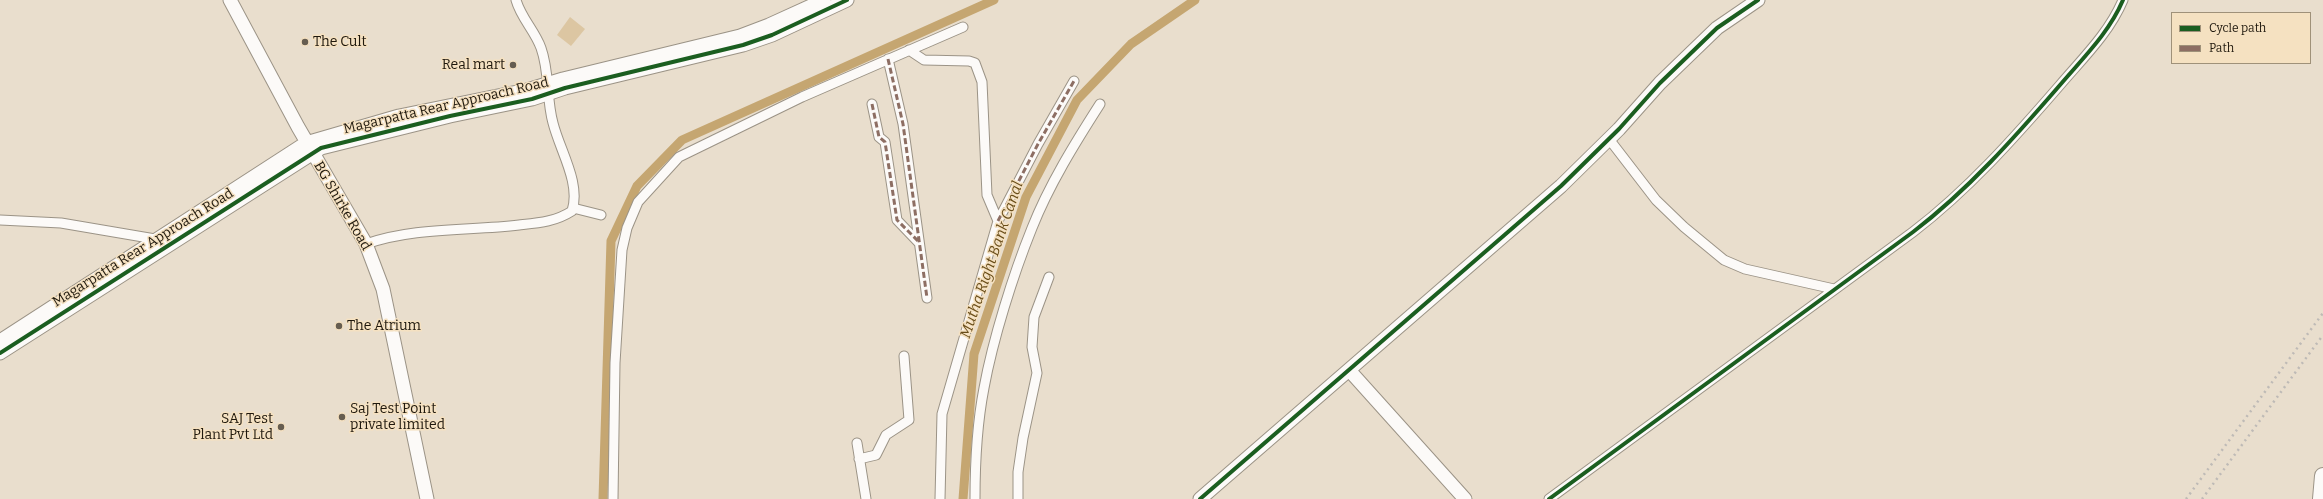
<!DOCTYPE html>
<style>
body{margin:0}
#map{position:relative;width:2323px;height:499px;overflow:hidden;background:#e9decd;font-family:Bitter,serif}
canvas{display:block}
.legend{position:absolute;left:2171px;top:12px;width:140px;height:52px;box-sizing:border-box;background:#f5e1c1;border:1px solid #9f9179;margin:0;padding:5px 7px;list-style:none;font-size:12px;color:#1f180d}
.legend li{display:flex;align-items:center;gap:8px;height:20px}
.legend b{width:20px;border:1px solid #9f9179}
</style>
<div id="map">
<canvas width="2323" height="499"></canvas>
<ul class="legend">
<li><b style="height:5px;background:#1b5e20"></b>Cycle path</li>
<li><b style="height:5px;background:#8d6e63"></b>Path</li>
</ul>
</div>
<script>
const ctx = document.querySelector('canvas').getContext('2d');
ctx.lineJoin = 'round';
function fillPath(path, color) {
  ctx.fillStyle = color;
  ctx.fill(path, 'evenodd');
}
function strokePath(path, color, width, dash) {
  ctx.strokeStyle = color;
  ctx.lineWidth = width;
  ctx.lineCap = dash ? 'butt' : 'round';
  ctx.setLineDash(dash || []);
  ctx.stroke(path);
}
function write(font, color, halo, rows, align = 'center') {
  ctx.font = font + ' Bitter,serif';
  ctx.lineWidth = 3;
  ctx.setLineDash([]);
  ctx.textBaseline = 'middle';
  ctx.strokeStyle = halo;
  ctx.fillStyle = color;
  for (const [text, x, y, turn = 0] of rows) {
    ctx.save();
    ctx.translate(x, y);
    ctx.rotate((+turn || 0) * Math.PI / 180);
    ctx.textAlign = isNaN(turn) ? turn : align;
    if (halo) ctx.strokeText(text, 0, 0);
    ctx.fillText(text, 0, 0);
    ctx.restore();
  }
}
fillPath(new Path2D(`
 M570,17L585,29L571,46L557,35Z`), '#dcc6a2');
strokePath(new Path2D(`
 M603,499L611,241L637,186L682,140L994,0
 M963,499L974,354L1026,197L1077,100L1131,44L1195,0`), '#c5a671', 9);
const street = new Path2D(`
 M909,50L924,60L969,61L975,63L982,82L987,195L998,221
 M888,59L903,124L927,298
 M872,104L879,137L885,142L897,220L919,243
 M1609,139L1656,200L1684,227L1724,260L1745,269L1834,289
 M573,208L601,215
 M0,220L61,223L161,240
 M366,244C414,227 469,231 519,225C538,223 555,222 572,211C581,183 560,151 553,123C546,98 550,73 541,48C535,31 521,18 516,0
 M857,443L866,499
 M859,459L876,455L886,435L909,420L904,356
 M613,499L615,363L622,250L627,228L638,202L679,157L802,97L963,27
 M940,499L942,414L998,221L1038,144L1074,81
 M975,499C975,462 977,424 984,388C993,339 1013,275 1032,228C1049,185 1075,143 1100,104
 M1018,499V472L1023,438L1037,373L1032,347L1034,317L1049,277
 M1549,499L1913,232C1968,190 2015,137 2060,85C2083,58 2109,33 2123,0`);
const secondary = new Path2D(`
 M230,0L298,127L366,244L383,289L427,499
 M0,341L306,143L399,116L527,90L563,79L740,36L769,25L824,0
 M0,353L321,148L450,116L532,99L565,88L743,45L772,35L847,0
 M1349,370L1465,499
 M1200,499L1561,186L1619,129L1660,83L1717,28L1758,0`);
const highway = new Path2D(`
 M2321,499L2323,476`);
strokePath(street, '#9b9386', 11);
strokePath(secondary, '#9b9386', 15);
strokePath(highway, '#9b9386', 18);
strokePath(street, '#fcfaf8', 9);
strokePath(secondary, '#fcfaf8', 13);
strokePath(highway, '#fcfaf8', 16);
strokePath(new Path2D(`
 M2186,499L2323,313
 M2202,499L2323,335`), '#bebab6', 2.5, [2, 4]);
strokePath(new Path2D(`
 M888,59L903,124L927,298
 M872,104L879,137L885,142L897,220L919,242
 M998,221L1038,144L1074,81`), '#8d6e63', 3, [6, 3]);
strokePath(new Path2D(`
 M0,353L321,148L450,116L532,99L565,88L743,45L772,35L847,0
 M1200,499L1561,186L1619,129L1660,83L1717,28L1758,0
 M1549,499L1913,232C1968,190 2015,137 2060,85C2083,58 2109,33 2123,0`), '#1b5e20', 4);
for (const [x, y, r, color] of [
 [305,42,4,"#665d50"],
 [513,65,4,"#665d50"],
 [339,326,4,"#665d50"],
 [342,417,4,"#665d50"],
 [281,427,4,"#665d50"]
]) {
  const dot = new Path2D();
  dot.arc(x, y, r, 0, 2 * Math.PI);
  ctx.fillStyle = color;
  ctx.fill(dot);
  strokePath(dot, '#f5e1c1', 1.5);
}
write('14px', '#1f180d', '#f5e1c1', [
 ["The Cult",313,42],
 ["Real mart",505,65,"right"],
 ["The Atrium",347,326],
 ["Saj Test Point",350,409],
 ["private limited",350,425],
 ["SAJ Test",273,419,"right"],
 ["Plant Pvt Ltd",273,435,"right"]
], 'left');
write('14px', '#1f180d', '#f5e1c1', [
 ["Magarpatta Rear Approach Road",446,106,-13],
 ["BG Shirke Road",342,206,60],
 ["Magarpatta Rear Approach Road",143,248,-32]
]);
write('italic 15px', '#694d19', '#f5e1c1', [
 ["Mutha Right Bank Canal",992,260,-71]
]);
</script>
